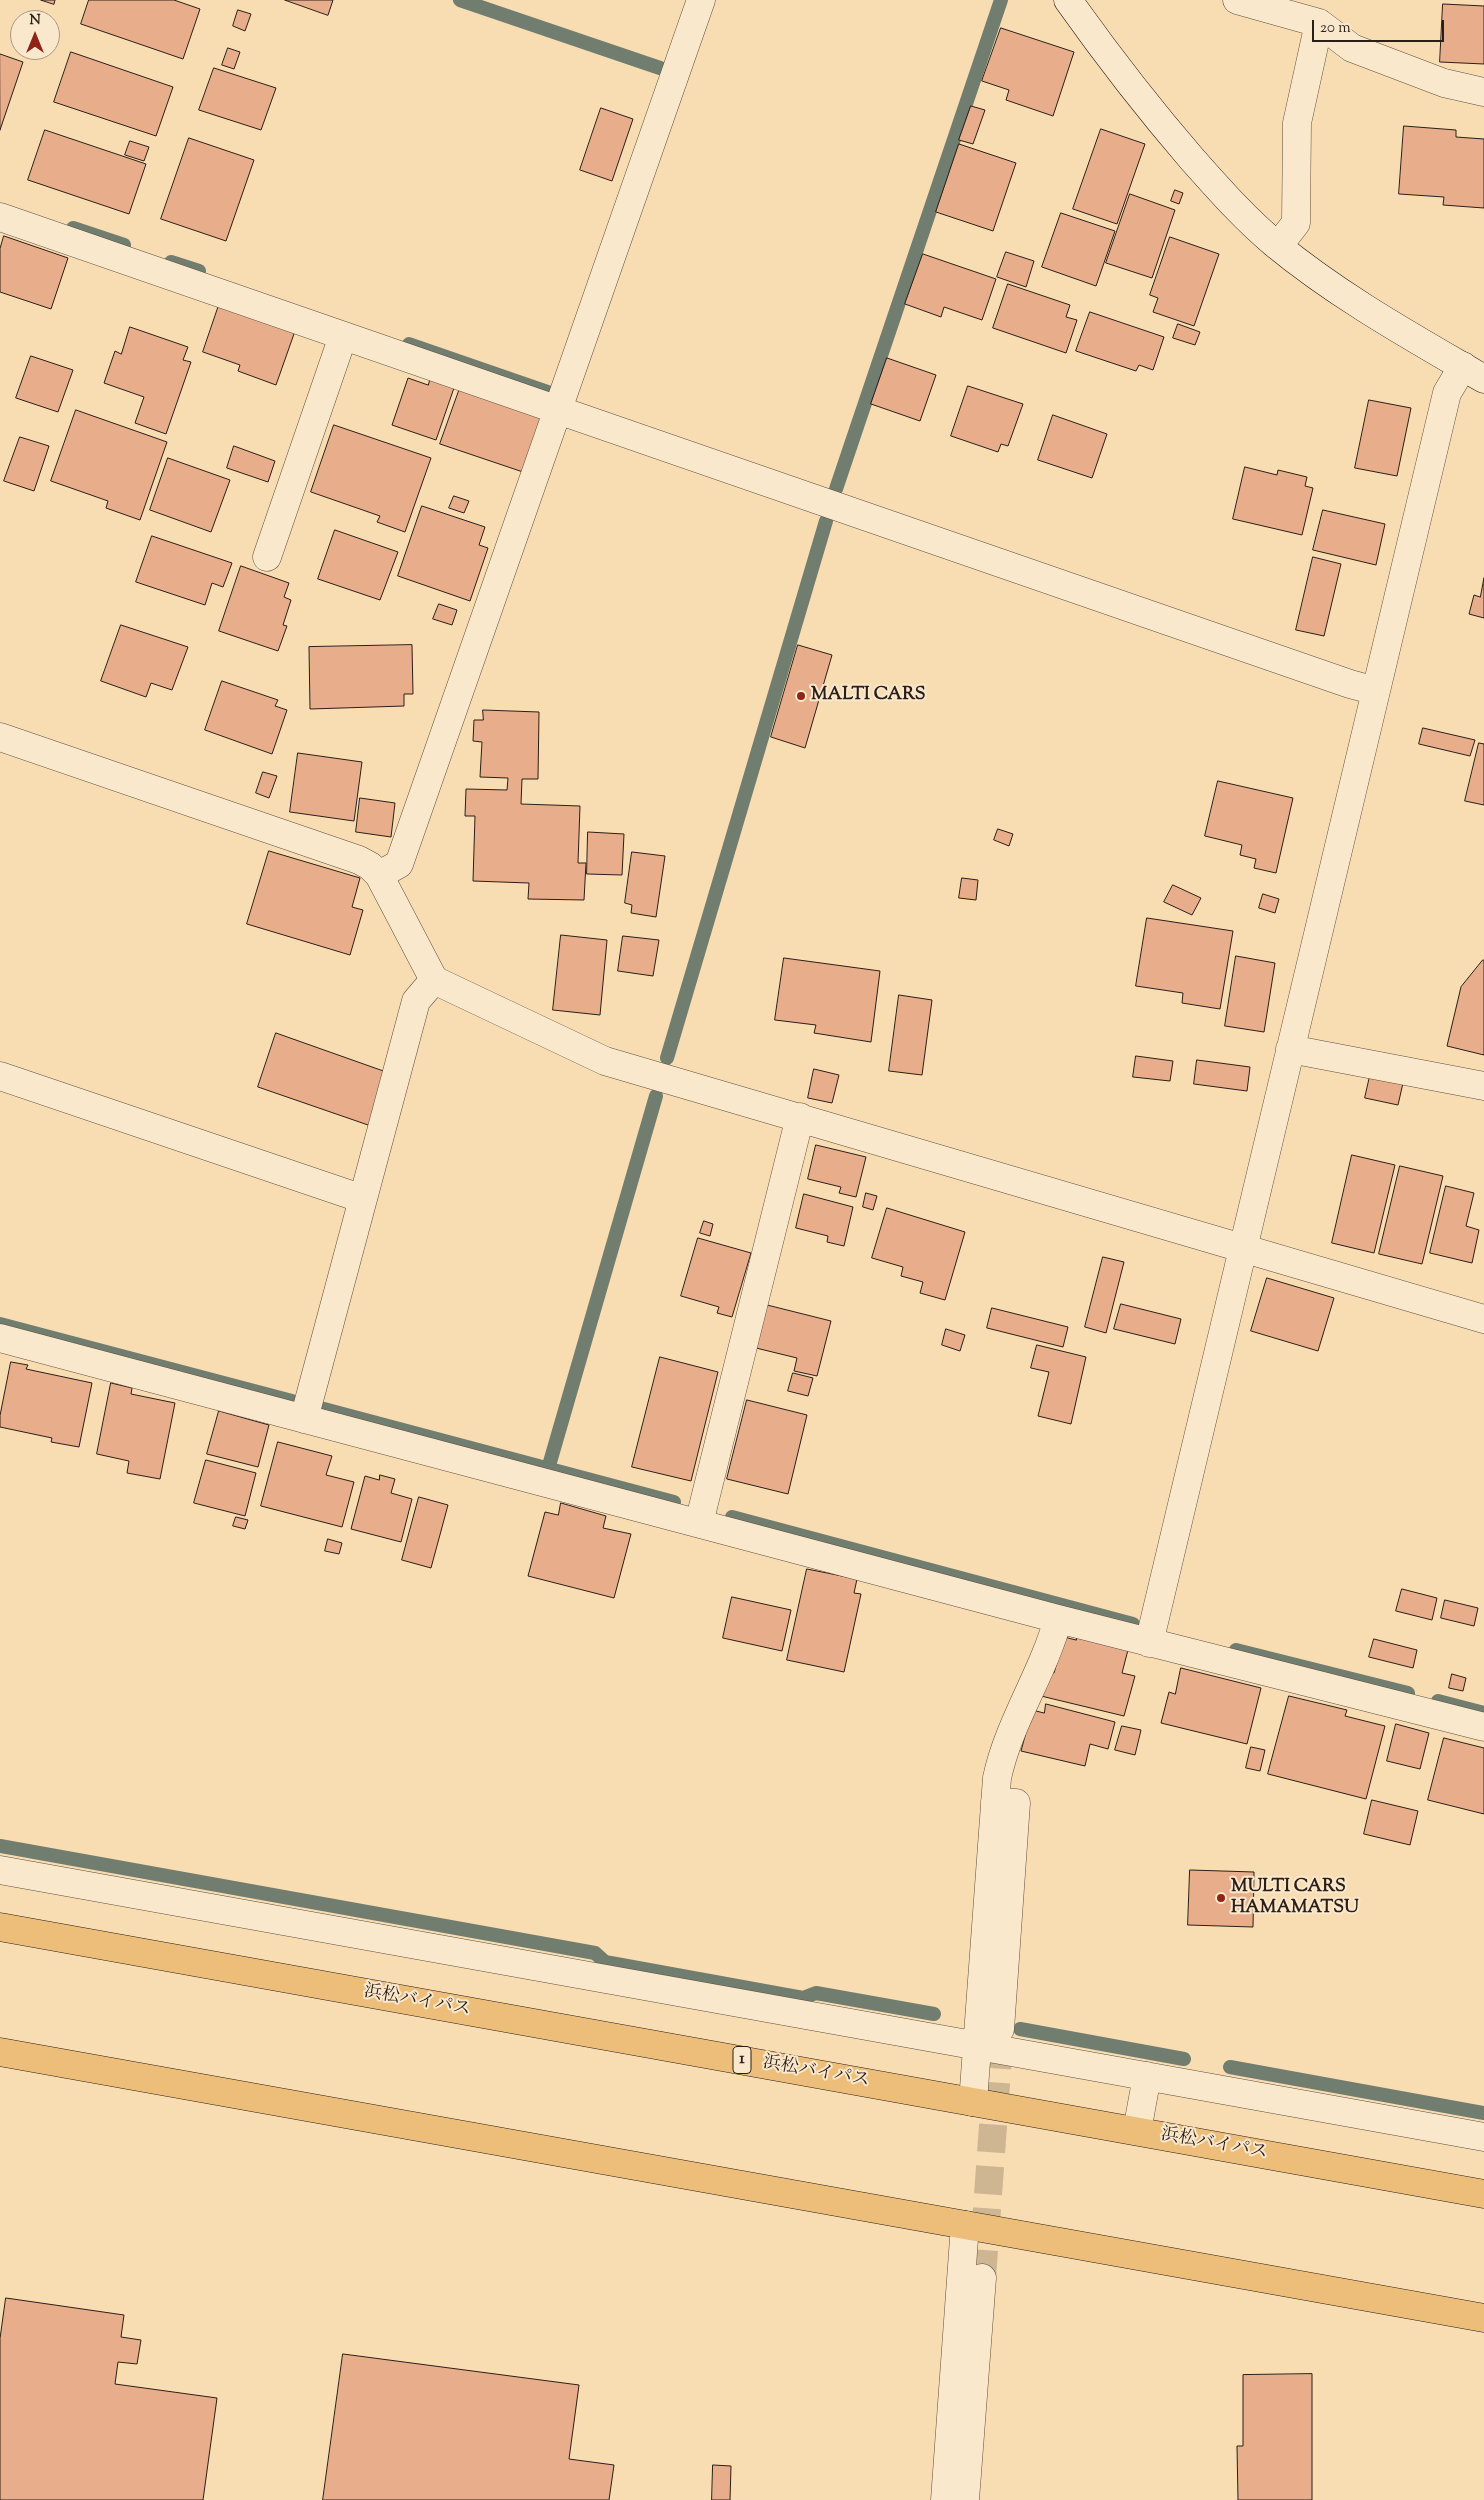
<!DOCTYPE html>
<meta charset="utf-8">
<style>
body{margin:0}
#map{position:relative;width:1484px;height:2500px;overflow:hidden;background:#f8dcb2;font-family:"Sorts Mill Goudy",serif}
canvas{display:block}
.north{position:absolute;left:10px;top:10px;width:50px;height:50px;box-sizing:border-box;background:#fae8cd;border:1px solid #a79784;border-radius:50%;rotate:0deg;font-size:14px;font-weight:700;line-height:20px;text-align:center;color:#2b1e17}
.north::after{content:'';display:block;margin:auto;width:18px;height:22px;background:#8f2418;clip-path:polygon(50% 0,100% 100%,50% 72%,0 100%)}
.scale{position:absolute;left:1312px;top:20px;width:132px;height:22px;box-sizing:border-box;border:2px solid #2b1e17;border-top:0;padding-left:6px;font-size:15px;line-height:18px;white-space:nowrap;color:#2b1e17;-webkit-text-stroke:4px #fae8cd;paint-order:stroke}
</style>
<div id="map">
<canvas width="1484" height="2500"></canvas>
<div class="north">N</div>
<div class="scale">20 m</div>
</div>
<script>
const ctx = document.querySelector('canvas').getContext('2d');
ctx.lineJoin = 'round';
function strokePath(path, color, width, dash) {
  ctx.strokeStyle = color;
  ctx.lineWidth = width;
  ctx.lineCap = dash ? 'butt' : 'round';
  ctx.setLineDash(dash || []);
  ctx.stroke(path);
}
function fillPath(path, color) {
  ctx.fillStyle = color;
  ctx.fill(path, 'evenodd');
}
function write(font, color, halo, rows, align = 'center') {
  ctx.font = font + ' "Sorts Mill Goudy","Noto Serif JP",serif';
  ctx.lineWidth = 4;
  ctx.setLineDash([]);
  ctx.textBaseline = 'middle';
  ctx.strokeStyle = halo;
  ctx.fillStyle = color;
  for (const [text, x, y, turn = 0] of rows) {
    ctx.save();
    ctx.translate(x, y);
    ctx.rotate((+turn || 0) * Math.PI / 180);
    ctx.textAlign = isNaN(turn) ? turn : align;
    if (halo) ctx.strokeText(text, 0, 0);
    ctx.fillText(text, 0, 0);
    ctx.restore();
  }
}
strokePath(new Path2D(`
 M460,0L660,68
 M73,228L124,245
 M171,262L199,271
 M409,344L548,392
 M836,489L1001,0
 M667,1058L826,521
 M0,1324L292,1401
 M324,1409L674,1502
 M548,1469L656,1096
 M732,1517L1133,1624
 M1236,1650L1408,1693
 M1438,1701L1484,1713
 M0,1846L595,1953L605,1962L803,1998L816,1993L934,2014
 M1020,2029L1184,2059
 M1230,2067L1484,2113`), '#707d6f', 14);
const building = new Path2D(`
 M41,0H55L54,4Z
 M89,0H174L200,9L183,59L81,24Z
 M285,0H333L328,15Z
 M1443,4L1484,6V64L1440,62Z
 M238,10L251,14L245,31L233,26Z
 M1001,28L1074,52L1053,116L1006,100L1009,90L982,81Z
 M228,48L240,52L234,69L222,65Z
 M71,52L173,87L156,136L54,102Z
 M0,54L23,62L0,130Z
 M214,68L276,88L261,130L199,110Z
 M971,106L985,110L973,144L959,140Z
 M601,108L633,119L612,181L580,170Z
 M1404,126L1456,130V137L1484,139V208L1443,205L1444,197L1399,194Z
 M1101,129L1145,144L1117,224L1073,209Z
 M45,130L146,164L129,214L28,180Z
 M189,138L254,160L226,241L161,219Z
 M130,141L149,147L144,161L125,155Z
 M959,144L1016,163L993,231L936,212Z
 M1175,190L1183,193L1179,204L1171,201Z
 M1130,194L1175,210L1152,278L1106,263Z
 M1061,213L1115,231L1096,286L1042,267Z
 M4,236L68,258L51,309L0,292V249Z
 M1170,237L1219,254L1194,326L1153,312L1158,298L1150,295Z
 M1006,252L1034,261L1026,287L997,277Z
 M923,254L996,279L982,320L944,307L941,317L905,304Z
 M1008,284L1070,305L1066,317L1077,320L1066,353L993,328Z
 M219,305L295,331L276,385L238,371L240,365L203,352Z
 M1090,312L1164,337L1153,370L1139,365L1136,371L1076,351Z
 M1178,324L1200,332L1195,345L1173,338Z
 M130,327L188,347L183,360L191,362L166,434L135,423L144,397L104,383L115,351L121,354Z
 M31,356L73,370L58,412L16,398Z
 M887,358L936,375L920,421L871,404Z
 M431,376L455,385L436,440L392,425L408,378L428,385Z
 M968,386L1023,404L1008,446L1001,444L998,452L951,436Z
 M460,388L542,417L523,472L440,444Z
 M1369,400L1411,408L1397,476L1355,468Z
 M76,410L167,442L140,520L106,508L108,501L51,481Z
 M1053,415L1107,434L1092,478L1038,460Z
 M334,425L431,458L405,532L377,522L380,516L311,492Z
 M20,437L49,446L34,491L4,481Z
 M234,446L275,461L268,482L227,468Z
 M168,458L230,480L211,532L150,510Z
 M1245,467L1277,475L1278,470L1307,477L1305,486L1313,488L1302,535L1233,519Z
 M454,496L469,501L464,513L449,508Z
 M422,506L485,527L479,545L488,548L470,601L398,576Z
 M1323,510L1385,524L1376,565L1313,550Z
 M335,530L398,552L380,600L318,579Z
 M152,536L232,563L223,587L212,583L205,605L136,582Z
 M1313,557L1341,564L1324,636L1296,630Z
 M241,566L289,583L284,597L291,600L283,625L287,626L278,651L219,631Z
 M1484,578V618L1469,614L1474,595L1480,597Z
 M439,604L457,610L452,625L433,619Z
 M121,625L188,647L172,690L151,683L146,697L101,681Z
 M412,645L413,694H404V706L310,709L309,647Z
 M798,645L832,655L805,748L771,737Z
 M222,681L278,700L275,706L287,710L272,754L205,730Z
 M483,710L539,712L538,779H522L521,804L580,806L578,863H586L584,900L528,899L529,883L473,881L475,816H465L466,789L507,790L508,778L480,777L482,742L473,741L474,720H483Z
 M1423,728L1475,740L1470,756L1419,744Z
 M1479,743L1484,744V805L1465,801Z
 M298,753L362,762L354,821L290,812Z
 M263,772L277,776L269,798L256,793Z
 M1218,781L1293,798L1276,873L1254,868L1256,859L1240,855L1242,845L1205,836Z
 M360,798L395,803L391,837L356,832Z
 M998,829L1013,834L1009,846L994,840Z
 M588,832L624,834L622,875L587,874Z
 M269,851L360,878L352,907L363,910L350,955L247,924Z
 M632,852L665,856L656,917L631,913L632,905L625,903Z
 M962,878L978,880L976,900L959,898Z
 M1173,885L1201,898L1192,915L1164,902Z
 M1263,894L1279,899L1275,913L1259,908Z
 M1147,918L1233,931L1220,1009L1182,1003L1183,993L1136,986Z
 M561,935L607,940L600,1015L553,1010Z
 M623,936L659,940L653,976L618,971Z
 M1236,956L1275,963L1264,1032L1225,1026Z
 M784,958L880,971L871,1042L814,1033L816,1025L775,1020Z
 M1483,960H1484V1055L1447,1046L1461,987Z
 M899,995L932,1000L922,1075L889,1071Z
 M276,1033L389,1073L371,1126L258,1087Z
 M1136,1056L1173,1061L1170,1081L1133,1077Z
 M1197,1060L1250,1067L1247,1091L1194,1084Z
 M814,1069L839,1075L832,1103L808,1098Z
 M1370,1076L1403,1083L1398,1105L1365,1098Z
 M816,1145L866,1157L856,1197L839,1193L841,1187L808,1179Z
 M1352,1155L1395,1165L1374,1253L1332,1243Z
 M1400,1166L1443,1176L1422,1264L1379,1254Z
 M1446,1186L1474,1193L1466,1226L1479,1230L1472,1263L1430,1253Z
 M866,1193L877,1196L873,1210L863,1207Z
 M804,1194L853,1207L844,1246L827,1242L828,1236L796,1228Z
 M887,1208L965,1232L945,1300L920,1293L923,1282L901,1276L903,1267L872,1258Z
 M704,1221L713,1224L710,1236L700,1233Z
 M698,1238L751,1253L732,1317L717,1313L719,1307L681,1296Z
 M1103,1257L1124,1262L1106,1333L1085,1327Z
 M1267,1278L1334,1298L1318,1351L1251,1331Z
 M1121,1304L1181,1319L1175,1344L1114,1329Z
 M767,1305L831,1321L817,1376L794,1371L797,1358L756,1348Z
 M992,1308L1068,1327L1063,1347L987,1328Z
 M946,1329L965,1335L960,1351L942,1345Z
 M1037,1345L1086,1357L1071,1424L1038,1416L1049,1372L1031,1368Z
 M660,1357L718,1372L691,1481L632,1467Z
 M11,1362L28,1365L26,1369L92,1383L79,1447L51,1442L52,1438L0,1427V1416Z
 M793,1373L813,1378L808,1396L788,1391Z
 M111,1383L132,1388L131,1394L175,1403L160,1479L127,1473L129,1461L97,1454Z
 M747,1400L807,1415L788,1494L727,1479Z
 M219,1411L269,1425L258,1467L207,1454Z
 M278,1442L332,1456L326,1475L354,1482L342,1527L261,1506Z
 M206,1460L256,1473L245,1516L194,1503Z
 M380,1475L395,1479L391,1493L412,1499L401,1542L351,1529L365,1476L379,1480Z
 M419,1497L448,1505L431,1568L402,1560Z
 M561,1503L606,1516L603,1528L631,1534L614,1598L528,1576L545,1512L558,1515Z
 M236,1517L248,1520L245,1529L233,1526Z
 M328,1539L342,1543L339,1554L325,1551Z
 M807,1569L857,1579L854,1593L861,1594L844,1672L787,1660Z
 M1402,1589L1437,1598L1432,1620L1396,1611Z
 M732,1597L791,1610L782,1651L723,1638Z
 M1445,1600L1478,1608L1474,1626L1441,1618Z
 M1077,1633L1129,1646L1122,1673L1135,1676L1124,1716L1041,1696L1048,1671L1054,1673L1064,1637L1076,1640Z
 M1374,1639L1417,1650L1413,1668L1369,1657Z
 M1181,1668L1261,1688L1247,1744L1161,1723L1169,1692L1175,1694Z
 M1452,1674L1466,1678L1463,1691L1449,1688Z
 M1289,1696L1347,1710L1345,1716L1385,1726L1366,1799L1268,1774Z
 M1046,1704L1115,1722L1108,1749L1090,1744L1085,1766L1021,1751L1032,1710L1044,1713Z
 M1396,1724L1429,1733L1420,1769L1387,1761Z
 M1122,1726L1141,1730L1135,1755L1115,1750Z
 M1444,1738L1484,1748V1814L1428,1800Z
 M1251,1747L1265,1750L1260,1771L1246,1768Z
 M1372,1800L1418,1811L1410,1845L1364,1834Z
 M1190,1870L1254,1872L1253,1927L1188,1925Z
 M6,2298L124,2315L121,2337L141,2340L137,2364L118,2362L115,2384L217,2398L203,2500H0V2339Z
 M343,2354L579,2385L569,2459L614,2465L609,2500H323Z
 M1312,2374V2500H1238L1237,2446H1243V2375Z
 M713,2465L731,2466L730,2500H712Z`);
fillPath(building, '#e8ae8c');
strokePath(building, '#2b1e17', 1);
strokePath(new Path2D(`
 M982,2278L1000,2029`), '#cfb693', 28, [28, 14]);
const street = new Path2D(`
 M1237,0L1319,23L1352,48L1444,83L1484,92
 M0,217L1350,684L1376,691
 M1278,246L1296,223L1297,123L1319,23
 M267,557L343,336
 M0,737L359,860L370,866L379,875L434,980L605,1061L1484,1319
 M379,875L399,864L701,0
 M1290,1049L1484,1086
 M0,1076L363,1199
 M0,1338L1058,1619L1484,1727
 M304,1419L416,1001L434,980
 M699,1523L800,1117
 M1149,1643L1447,393L1463,366
 M995,1802L1016,1803L1000,2029
 M0,1870L1484,2137
 M973,2102L997,1778C1009,1722 1043,1674 1058,1619
 M1137,2131L1147,2076
 M945,2500L965,2225
 M965,2500L982,2278`);
const secondary = new Path2D(`
 M1068,0C1107,55 1148,108 1192,159C1218,188 1244,218 1274,243C1338,296 1412,337 1484,379`);
const highway = new Path2D(`
 M0,1927L1484,2194
 M0,2052L1484,2318`);
strokePath(street, '#5e4e3e', 29);
strokePath(secondary, '#2b1e17', 29);
strokePath(highway, '#2b1e17', 29);
strokePath(street, '#fae8cd', 28);
strokePath(secondary, '#fae8cd', 28);
strokePath(highway, '#ecbe79', 28);
for (const [x, y, r, color] of [
 [801,696,5,"#8f2418"],
 [1221,1898,5,"#8f2418"]
]) {
  const dot = new Path2D();
  dot.arc(x, y, r, 0, 2 * Math.PI);
  ctx.fillStyle = color;
  ctx.fill(dot);
  strokePath(dot, '#fae8cd', 2);
}
for (const [x, y, w] of [
 [742,2060,18]
]) {
  const box = new Path2D();
  box.roundRect(x - w / 2, y - 13.5, w, 27, 4);
  ctx.fillStyle = '#fae8cd';
  ctx.fill(box);
  strokePath(box, '#2b1e17', 1);
}
write('bold 16px', '#2b1e17', null, [
 ["1",742,2060]
]);
write('bold 18px', '#2b1e17', '#fae8cd', [
 ["MALTI CARS",811,696],
 ["MULTI CARS",1231,1888],
 ["HAMAMATSU",1231,1909]
], 'left');
write('18px', '#2b1e17', '#fae8cd', [
 ["浜松バイパス",417,2002,10],
 ["浜松バイパス",816,2073,10],
 ["浜松バイパス",1214,2145,10]
]);
</script>
